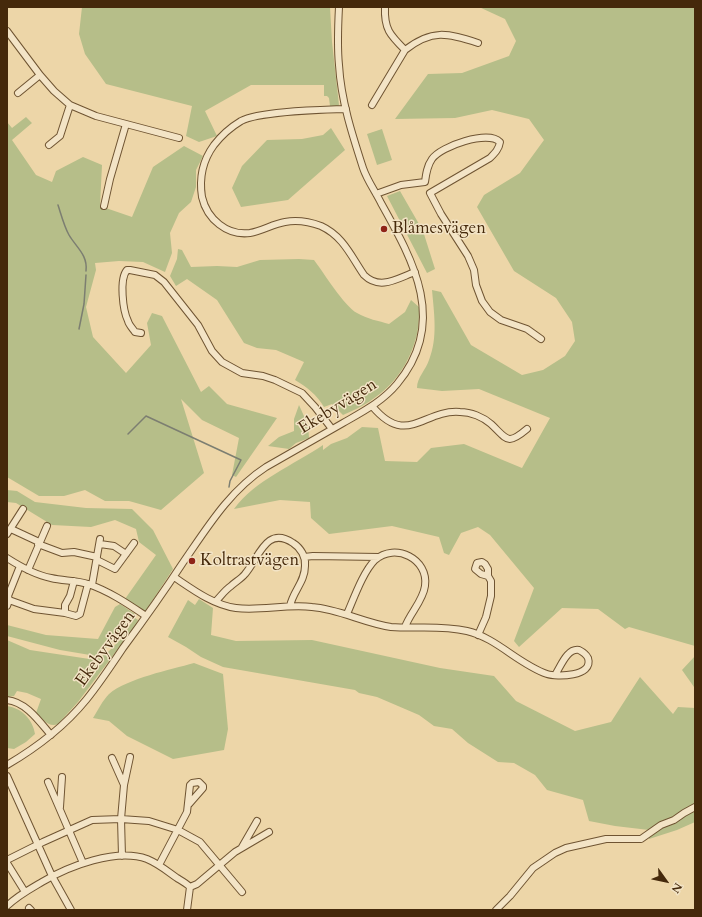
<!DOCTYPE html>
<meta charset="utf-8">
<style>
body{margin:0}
#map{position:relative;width:702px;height:917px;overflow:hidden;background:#edd6a8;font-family:Cardo,serif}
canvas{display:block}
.frame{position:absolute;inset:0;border:8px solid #45290b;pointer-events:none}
.north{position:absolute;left:646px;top:861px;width:40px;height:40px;-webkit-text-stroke:3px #f3e4c6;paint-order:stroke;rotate:123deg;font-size:11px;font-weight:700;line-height:16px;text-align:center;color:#45290b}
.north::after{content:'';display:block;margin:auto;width:14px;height:18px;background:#45290b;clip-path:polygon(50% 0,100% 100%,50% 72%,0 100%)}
</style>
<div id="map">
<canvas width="702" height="917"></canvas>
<div class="frame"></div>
<div class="north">N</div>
</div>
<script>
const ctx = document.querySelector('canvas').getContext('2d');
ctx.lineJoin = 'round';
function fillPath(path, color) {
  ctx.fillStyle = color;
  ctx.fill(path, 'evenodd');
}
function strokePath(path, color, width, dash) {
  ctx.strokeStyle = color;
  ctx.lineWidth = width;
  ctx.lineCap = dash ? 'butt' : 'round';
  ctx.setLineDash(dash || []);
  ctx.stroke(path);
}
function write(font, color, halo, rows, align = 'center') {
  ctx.font = font + ' Cardo,serif';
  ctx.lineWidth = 3;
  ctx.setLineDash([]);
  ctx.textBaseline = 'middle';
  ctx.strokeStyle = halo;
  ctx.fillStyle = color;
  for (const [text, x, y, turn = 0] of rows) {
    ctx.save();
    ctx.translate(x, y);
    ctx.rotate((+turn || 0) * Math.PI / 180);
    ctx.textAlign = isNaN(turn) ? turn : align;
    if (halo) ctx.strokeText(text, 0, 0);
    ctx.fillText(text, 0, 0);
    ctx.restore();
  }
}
fillPath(new Path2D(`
 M82,7H330L332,42L339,105L337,108H332L330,106L329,98L327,96H324V85H251L205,111L217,136L199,142L186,136L192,106L106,84L85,54L79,34Z
 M479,7H695V646L629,627L625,629L598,609L562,608L519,647L514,641L534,588L490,535L478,527L461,533L449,555L444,553L439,537L392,526L329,534L311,518L310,502L280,500L234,509C255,480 294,465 323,445V450L331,444L347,438L362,427L378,428L385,461L417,462L431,448L464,444L522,468L550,418L479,389L442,391L417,388C417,377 426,370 429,360C438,338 434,313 432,290L441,292L471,345L522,375L543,370L565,356L575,341L572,322L556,298L514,271L477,207L484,195L520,173L544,140L529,119L492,110L455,118L395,119L428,74L462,73L509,56L516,41L505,19Z
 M26,117L32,123L12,140L36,175L52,182L56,171L83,157L102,165L100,206L132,217L153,167L184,146L203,156L196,170V187L191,202L179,213L170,233L172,253L165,272L143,262L119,261L95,263L96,270L86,307L93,337L126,373L151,345L147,323L152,313L162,316L201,392L209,386L227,404L277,418L236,477L232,475L239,438L202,420L181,399L204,473L161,510L129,501H105L85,490L64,496H39L7,477V122L12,128Z
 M331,128L345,150L288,200L241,207L232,188L242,166L267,140L302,139L323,135Z
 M382,129L392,160L377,165L367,134Z
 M400,191L423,231L435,269L427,273L387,196Z
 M178,249L182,250L191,267L217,266L237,267L260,260L299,259L314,260C324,273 344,306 357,313C367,319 379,321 389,324L405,312L411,300L419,307C419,317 419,328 416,338C405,377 380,400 343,415L332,404L324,407C317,395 307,387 295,380L304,362L276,350L257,348L244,343L217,300L187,279L176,286L170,276L177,259Z
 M299,405L308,425L309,438L296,443L289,449L268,446L279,437L294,431V419Z
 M7,490L17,491L35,502L86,508L132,509L153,530L173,569L145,612L125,599L156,555L139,542L136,529L115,520L91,527L52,525L16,503L7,502Z
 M199,599L213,608L211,635L236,641L312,640L440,668L494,676L516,701L575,731L611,722L640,677L673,714L678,707L695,708V822L677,830L649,839V830L615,826L589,821L583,800L547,790L535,775L514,763L498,762L468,743L452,729L434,726L419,715L377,697L359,693L355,690L223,667L201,657L186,647L168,637L188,600L195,605Z
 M120,604L135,614V618L138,620L136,625L78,702L58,724C49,728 42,719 36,713L41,699L27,693L17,691L14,696L7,697V640L30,650L96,660L107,653L122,638L133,620L102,652L96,656L60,650L7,636V625L46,635L98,639L115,607Z
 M695,656V696L694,687L682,670Z
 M194,663L223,674L228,729L224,750L173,759L127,736L109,721L93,718C98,710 103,700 109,694C128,678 170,670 194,663Z
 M7,706C22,708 33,720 35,734L26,742L14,749L7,748Z`), '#b6be89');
strokePath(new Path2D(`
 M58,205C61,214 64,226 69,235C76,247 88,255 86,271
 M79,329L84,304L86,275
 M128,434L146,416L241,460L230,481L229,487`), '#7c7e71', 1.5);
const street = new Path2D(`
 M385,7C384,29 390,35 405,50C432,29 447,33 478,43
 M7,31L40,75L54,91L70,105L96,116L179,138
 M18,93L40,75
 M372,105L405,50
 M346,109C322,110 260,111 241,121C231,127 221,136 214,145C203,160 199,178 202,197C207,219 227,236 250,233C262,231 273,224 285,222C296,220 310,222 321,226C343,236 351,256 364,275C380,291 398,278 415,272
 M49,145L60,136L70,105
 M376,194L401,185L425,182C426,174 427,166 432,159C441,146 488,130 500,142C499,149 495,153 490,158L430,193L441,214L468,256L474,270L476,285L482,301L490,312L501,320L527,329L541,339
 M104,206L110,179L126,124
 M141,333L135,332C133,329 129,325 128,321C123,311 119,279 127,270H130L155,275L164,282L198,325L212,351L222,362L242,373L263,376L275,380L302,393L315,407L332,429
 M372,406C407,448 423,409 460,412C471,412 483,417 491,424C507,439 507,446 527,429
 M11,529L39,542
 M7,534L23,509
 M38,544L62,553L74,552L97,557
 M100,544L114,546L126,554
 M304,557L313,556L379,557
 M7,558C21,567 35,575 51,578C63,581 76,580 88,584C109,591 128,604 146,616
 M97,560L115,569L134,543
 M28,570L47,526
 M174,577C192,589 213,605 236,608C261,611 286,604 312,607C339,609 364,623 391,627C417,629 440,625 467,631C497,638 518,664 547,674C556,677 594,677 588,658C586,654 583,652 579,650C567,648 561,666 555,675
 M74,581L70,596L65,605V613L76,616L80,614L88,584
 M92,585L100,539
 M9,600L34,609L65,613
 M216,601C221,596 225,590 231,586C235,582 241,579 245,574C259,558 266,525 293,543C301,548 306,557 305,566C305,582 293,591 290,606
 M7,606L9,600L8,596L20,566
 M347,614C354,598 363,572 375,560C395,542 429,559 425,586C423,601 410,613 405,627
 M478,635L486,617L491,596V581L488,576V569L485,564L482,562L477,563L475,569L481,574L488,576
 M7,700C26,702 39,721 51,735
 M112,758L124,785L121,819L122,856
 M7,765C36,748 64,727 86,700C99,684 111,666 123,648C143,621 163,593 182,564C207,528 229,491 266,467C292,452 317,438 343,423C362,412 382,402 397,384C448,323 414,262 381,203C375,191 367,180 363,168C352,134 341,100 339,65C337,45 338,26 339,7
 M7,776L52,876L71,910
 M48,782L83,863
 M124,785L130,757
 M60,807L62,777
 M242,847L257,821
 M7,860L43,842L92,820L121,819L149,821L178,830L200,842L242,892
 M7,863L25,892
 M159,865L187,812L190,785L192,783L199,782L203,786V788L189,804
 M7,906C17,896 30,889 42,882C69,866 116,848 147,859C159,864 167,871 177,878C182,881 186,883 190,887
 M29,908L31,910
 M187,910L190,887L197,884L235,852L269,832
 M496,910L510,896L533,868L555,853L566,848L606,839H641L661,825L674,820L684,813L695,807`);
strokePath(street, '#6f5432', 8);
strokePath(street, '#f3e4c6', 6);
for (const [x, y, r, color] of [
 [384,229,4,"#8f2418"],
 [192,561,4,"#8f2418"]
]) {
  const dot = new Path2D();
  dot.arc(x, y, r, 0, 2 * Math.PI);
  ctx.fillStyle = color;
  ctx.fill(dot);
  strokePath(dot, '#f3e4c6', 1.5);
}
write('17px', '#45290b', '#f3e4c6', [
 ["Blåmesvägen",392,229],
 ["Koltrastvägen",200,561]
], 'left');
write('17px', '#45290b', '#f3e4c6', [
 ["Ekebyvägen",338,407,-32],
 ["Ekebyvägen",106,649,-54]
]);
</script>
